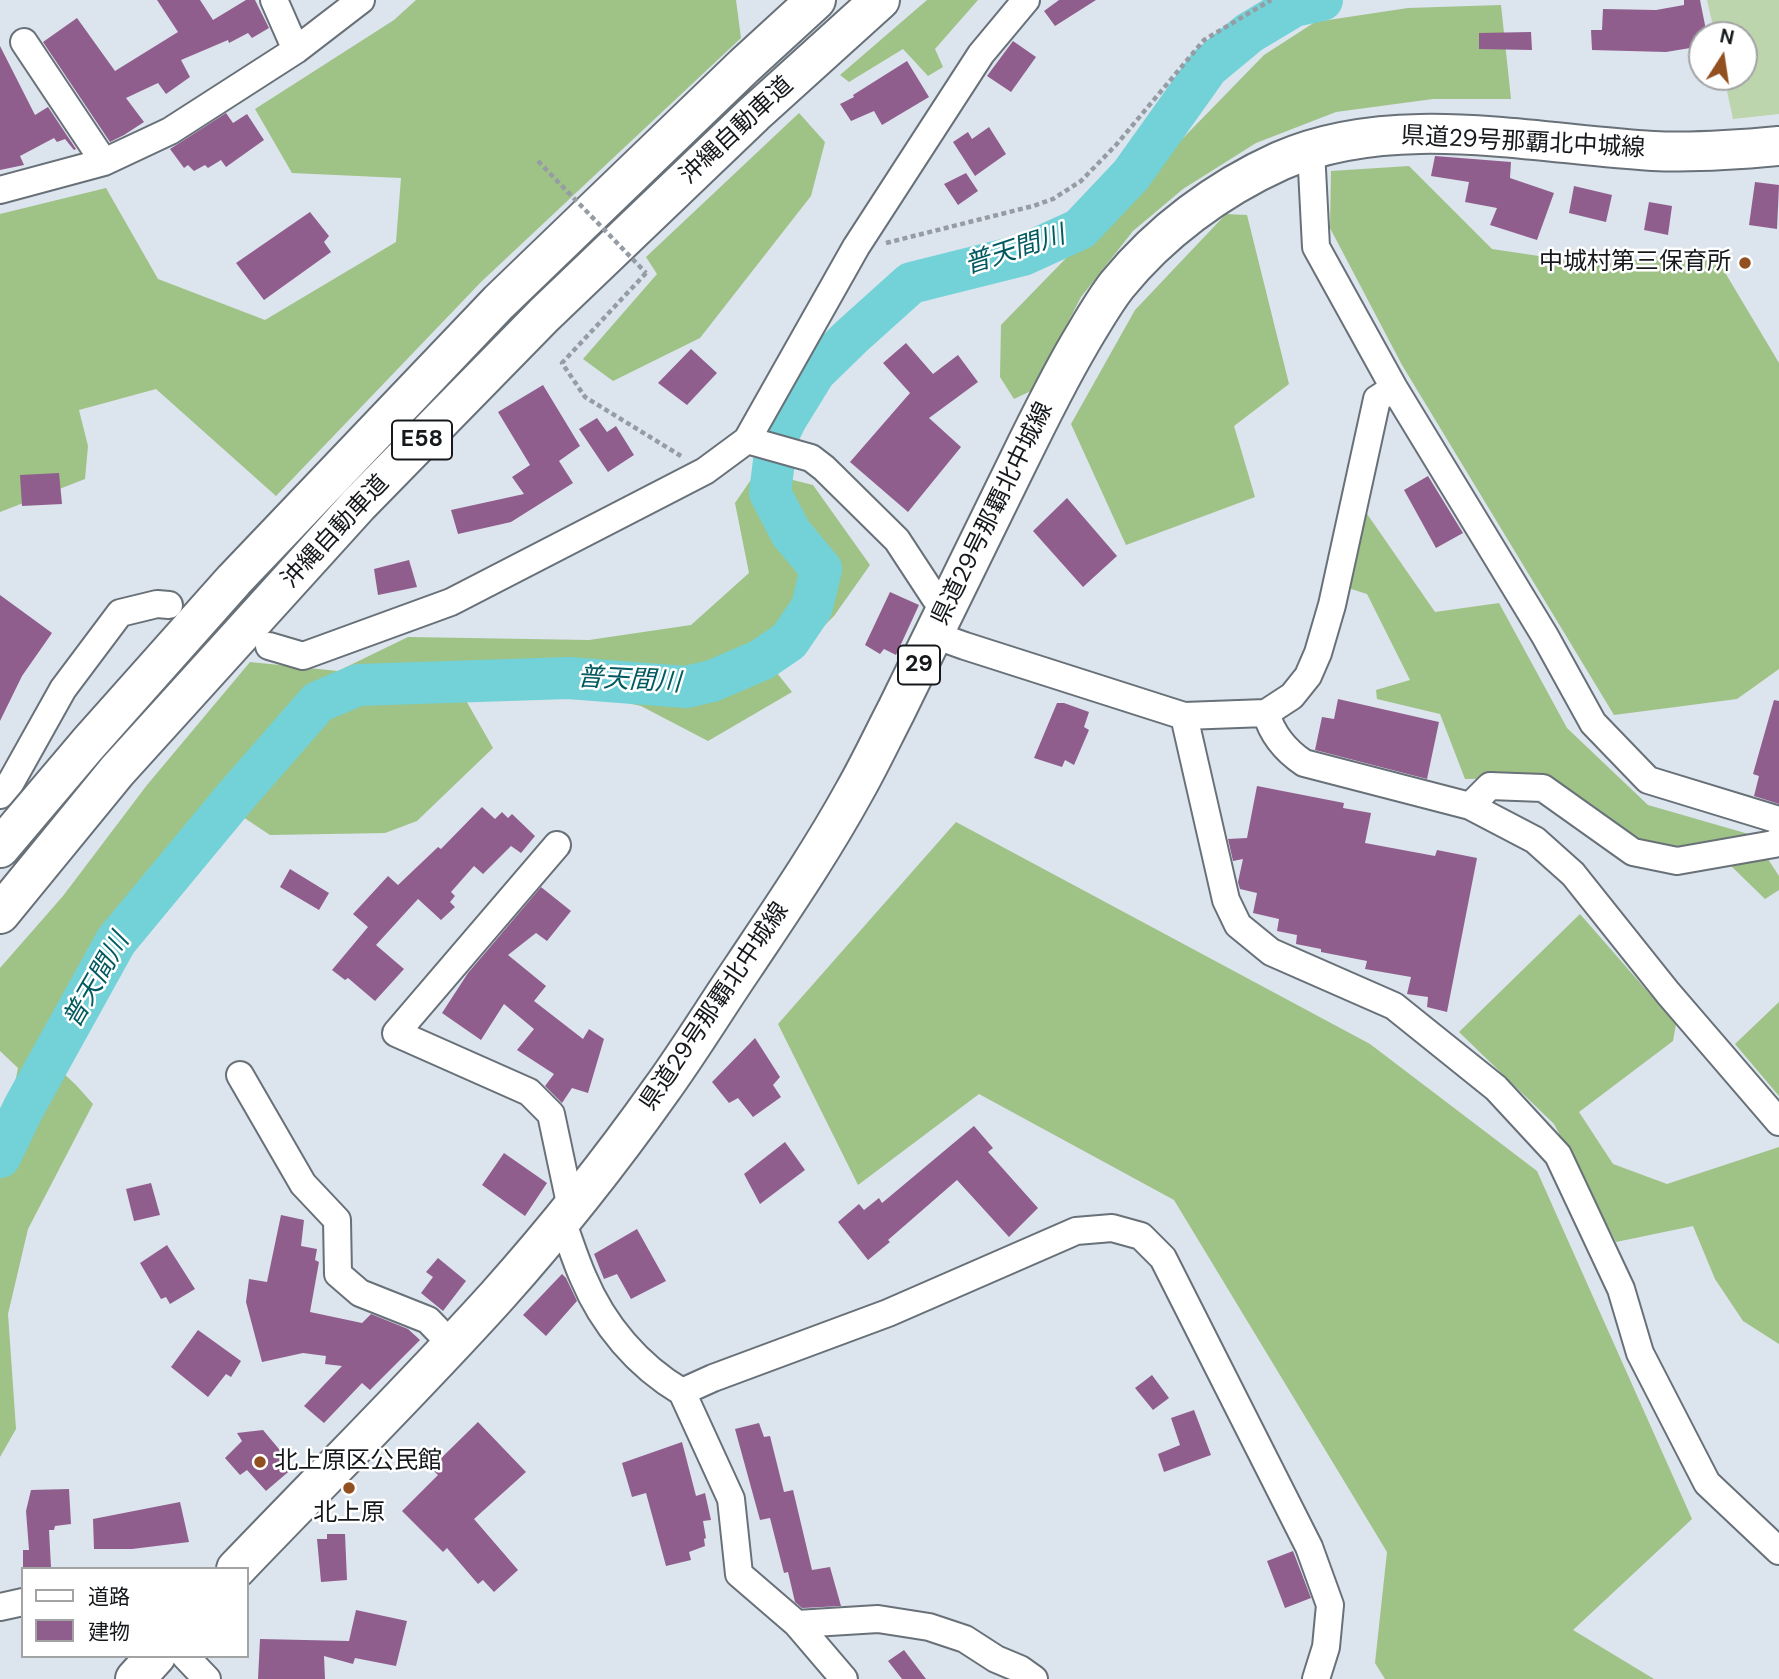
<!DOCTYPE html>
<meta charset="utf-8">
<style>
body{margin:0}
#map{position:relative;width:1779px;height:1679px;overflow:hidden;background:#dce4ee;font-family:"DM Sans","Noto Sans JP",sans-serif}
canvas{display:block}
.legend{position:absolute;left:21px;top:1567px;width:228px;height:91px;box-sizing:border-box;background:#fff;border:2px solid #a2a3a4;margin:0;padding:9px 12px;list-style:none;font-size:21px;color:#16191c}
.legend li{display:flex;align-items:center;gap:14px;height:35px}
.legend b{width:35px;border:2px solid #a2a3a4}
.north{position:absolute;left:1688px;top:21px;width:70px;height:70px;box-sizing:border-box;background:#fff;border:2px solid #a2a3a4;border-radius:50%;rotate:12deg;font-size:19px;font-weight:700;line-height:28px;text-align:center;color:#16191c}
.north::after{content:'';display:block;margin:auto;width:24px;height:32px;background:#924f1f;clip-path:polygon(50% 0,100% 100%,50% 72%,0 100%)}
</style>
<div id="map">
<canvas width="1779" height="1679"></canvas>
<ul class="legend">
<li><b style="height:9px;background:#fff"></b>道路</li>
<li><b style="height:19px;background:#905e8d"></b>建物</li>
</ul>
<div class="north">N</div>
</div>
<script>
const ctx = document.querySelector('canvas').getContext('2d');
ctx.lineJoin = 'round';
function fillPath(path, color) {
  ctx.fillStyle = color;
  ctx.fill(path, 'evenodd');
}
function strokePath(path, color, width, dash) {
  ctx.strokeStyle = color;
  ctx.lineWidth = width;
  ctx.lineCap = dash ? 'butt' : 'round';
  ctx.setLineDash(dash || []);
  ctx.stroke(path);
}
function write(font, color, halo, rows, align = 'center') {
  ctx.font = font + ' "DM Sans","Noto Sans JP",sans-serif';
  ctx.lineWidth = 5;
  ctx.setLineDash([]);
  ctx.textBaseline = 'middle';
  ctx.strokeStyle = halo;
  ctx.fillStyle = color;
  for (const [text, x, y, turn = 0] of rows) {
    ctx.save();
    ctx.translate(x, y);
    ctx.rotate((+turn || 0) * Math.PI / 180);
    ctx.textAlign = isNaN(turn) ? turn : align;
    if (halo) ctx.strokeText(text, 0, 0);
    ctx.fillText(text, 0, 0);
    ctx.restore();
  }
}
fillPath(new Path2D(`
 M1707,0H1779V114L1733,119L1724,77H1744V35H1715Z`), '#bdd5ac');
fillPath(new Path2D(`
 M416,0H736L741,38L481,282L276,496L156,389L79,410L88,446L85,479L0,512V214L106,188L158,279L265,320L396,242L401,178L292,173L255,109L394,20Z
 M927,0H978L935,49L943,67L928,76L903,49L849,82L840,75Z
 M1501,5L1511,99H1433L1336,112L1256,143L1183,189L1133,231L1081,297L1033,390L1014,399L1000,377L1001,325L1264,55L1315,22L1408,8Z
 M799,113L825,142L811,196L700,338L613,381L583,359L657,274L646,257Z
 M1409,166L1492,249L1599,265L1711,249L1779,363V669L1737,699L1614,715L1402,365L1330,228L1331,171Z
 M1226,214L1247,215L1289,384L1234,426L1255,497L1126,545L1071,424L1135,310Z
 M757,471L813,485L870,565L834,616L777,673L792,692L708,741L641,706L482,671L464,697L493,748L417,821L385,833L270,835L237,813L137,926L119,968L60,1070L76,1085L93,1104L28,1229L8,1314L16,1429L0,1457V1130L9,1112L18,1068L0,1051V968L63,896L147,785L250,662L338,671L408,637L589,640L691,625L749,573L735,503Z
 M1365,511L1435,612L1499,603L1567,728L1648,805L1752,835L1779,876V890L1765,899L1727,862L1634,845L1543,778L1465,779L1440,714L1377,699L1376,690L1410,680L1367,594L1348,588Z
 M956,822L1370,1044L1537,1171L1692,1519L1573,1630L1654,1679H1385L1375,1663L1387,1552L1174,1200L979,1094L858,1185L778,1024Z
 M1580,914L1676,1024L1673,1041L1579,1112L1613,1164L1667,1184L1779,1147V1344L1743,1321L1715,1279L1693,1226L1616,1242L1554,1124L1459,1032Z
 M1779,1002V1096L1735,1044Z`), '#9fc286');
strokePath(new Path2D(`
 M0,1157L23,1109L116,941L236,796L318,702L358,685L568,678L686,687L712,681L761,660L789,641L812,607L821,569L791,533L770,493L777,437L786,419L815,372L852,336L911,283L1023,255L1080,229L1131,175L1208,67L1249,33L1294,6L1322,0`), '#72d2d7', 42);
fillPath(new Path2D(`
 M157,0H200L213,20L246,0H255L269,28L252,38L248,33L229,43L228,40L181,60L190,77L166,94L158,83L126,98L144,122L124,135L110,142L43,42L77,18L115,71L178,32Z
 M1059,0H1096L1055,26L1044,11Z
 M1684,0H1700L1707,35H1702V46L1666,52L1592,50L1591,30H1602L1603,9L1656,10L1684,5Z
 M1531,32L1532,50L1479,49V33Z
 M1013,41L1036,57L1011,92L987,76Z
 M0,46L35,115L48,107L76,149L74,150L65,139L57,142L54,138L20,156L24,165L0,170Z
 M907,61L929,97L882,125L874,111L851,121L840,104L854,97L853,95Z
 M226,113L233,123L247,114L264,140L226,167L221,160L208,168L205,165L194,171L188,165L184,168L170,149Z
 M989,127L1006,154L975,176L953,142L968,132L972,139Z
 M1435,156L1511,162L1510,178L1554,193L1537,240L1490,225L1497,208L1465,202L1469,182L1431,176Z
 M966,173L978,191L958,205L944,184Z
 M1755,182L1779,185L1777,229L1749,225Z
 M1574,186L1612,195L1606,222L1569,213Z
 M1649,202L1672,206L1668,235L1644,230Z
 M310,212L329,236L324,242L331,252L264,300L236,263Z
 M906,343L933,374L958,355L978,382L929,418L961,447L908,512L850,462L910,393L883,363Z
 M691,349L717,373L687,405L658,383Z
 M543,385L580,446L559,461L573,483L511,522L458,534L451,510L524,494L512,477L530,465L498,412Z
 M597,418L607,432L616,426L634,455L608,472L579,429Z
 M59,473L62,504L22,506L20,475Z
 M1428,476L1463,533L1436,548L1404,490Z
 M1067,498L1117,556L1083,587L1033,531Z
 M409,560L417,587L378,595L374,569Z
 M890,592L919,605L896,655L884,649L880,654L865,645Z
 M0,595L52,633L22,676L0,721Z
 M1338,699L1439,722L1427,779L1315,750L1322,717L1334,719Z
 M1774,700L1779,701V804L1754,796L1759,776L1753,774Z
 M1057,703H1064L1089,712L1084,727L1089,730L1074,765L1065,760L1062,767L1034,758Z
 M1257,786L1344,803L1343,808L1371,813L1365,843L1435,856L1437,850L1477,858L1447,1012L1427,1007L1428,997L1407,994L1411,977L1365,969L1367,961L1321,952V949L1296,944L1297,935L1277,931L1279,919L1253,913L1257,893L1240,889L1238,882L1243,859L1233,861L1228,839L1247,838Z
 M482,807L495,819L502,812L508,818L512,814L535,836L521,853L511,846L483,874L474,866L451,892L455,896L450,902L455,907L441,920L418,899L376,945L404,969L375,1001L348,978L345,980L332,970L368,927L353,914L388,876L398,885L438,847L441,849Z
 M290,869L329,893L319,910L280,887Z
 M541,887L571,911L547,941L536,933L508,955L546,986L534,1001L583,1039L589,1029L604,1039L588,1093L572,1088L562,1103L545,1086L554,1074L517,1050L534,1029L504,1004L481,1040L442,1013L468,973Z
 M755,1038L780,1077L773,1085L781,1097L753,1117L738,1098L729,1103L712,1082Z
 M974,1126L993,1148L988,1152L1038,1208L1009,1237L957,1180L888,1240L890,1242L868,1260L838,1222L859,1204L864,1210L879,1198L882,1203Z
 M785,1142L805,1170L760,1204L744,1174Z
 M504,1153L547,1183L525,1216L482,1185Z
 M151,1183L160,1215L134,1221L126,1189Z
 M281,1215L304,1220L301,1246L317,1249L315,1260L319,1262L310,1312L362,1323L371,1314L408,1329L420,1340L370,1390L362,1383L324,1423L304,1406L342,1366L325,1364L326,1356L303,1353L262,1362L246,1302L249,1279L267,1282Z
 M637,1229L666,1281L631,1299L617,1274L604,1279L594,1254Z
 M167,1245L195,1289L170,1304L166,1297L161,1299L140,1263Z
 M438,1258L466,1281L443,1311L421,1293L433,1277L426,1272Z
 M562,1274L566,1278L577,1301L546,1336L523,1315Z
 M198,1330L241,1361L231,1377L226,1374L208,1397L171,1367Z
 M1152,1375L1169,1398L1153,1410L1135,1388Z
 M1194,1410L1211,1455L1164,1472L1158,1454L1180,1445L1171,1418Z
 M478,1422L526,1472L474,1519L518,1570L494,1592L483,1580L478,1584L447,1548L443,1552L402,1511L438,1475L431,1468Z
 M759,1423L764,1437L770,1436L784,1492L793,1490L812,1570L830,1567L841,1606L802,1608L795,1602L788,1572L784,1573L770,1518L760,1520L735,1429Z
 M263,1430L294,1467L266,1491L247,1470L240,1475L225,1458L242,1441L237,1433Z
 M682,1442L696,1496L705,1493L711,1520L703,1521L706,1538L704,1539L705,1546L689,1552L691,1560L666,1566L646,1493L632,1497L622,1463Z
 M69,1489L71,1524L55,1526L54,1530H49L51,1567L23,1568V1550H29L26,1511L31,1490Z
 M180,1502L189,1542L132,1549H94L93,1519Z
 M327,1534H345L347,1580L321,1582L317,1539H327Z
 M1293,1551L1311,1598L1285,1608L1267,1561Z
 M356,1610L407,1621L396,1666L355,1658L353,1664L324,1656L325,1679H258L260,1639L349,1641Z
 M904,1650L926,1679H902L888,1661Z`), '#905e8d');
const street = new Path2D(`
 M274,0L296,50
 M24,42L104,162
 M1311,150L1316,247L1394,388L1545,636L1593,723L1648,780L1779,820
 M0,190L104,162L170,131L296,50L361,0
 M747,440L811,458L824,468L897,540L935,598L947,609
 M934,635L965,646L1184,716L1266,713L1292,696L1308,676L1318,653L1332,605L1377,399L1394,388
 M269,646L303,656L451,602L705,471L747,440L856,247L981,54L1026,0
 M1266,713C1272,734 1286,751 1304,763L1470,806L1535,840L1573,874L1668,993L1779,1122
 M1184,716L1226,900L1238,925L1271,952L1394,1006L1496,1088L1558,1155L1621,1289L1640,1353L1707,1483L1779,1551
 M0,795L11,782L63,689L120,613L157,604L169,605
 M1470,806L1490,786L1543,788L1633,852L1677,861L1774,844L1779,840
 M557,845L396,1033L529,1092L551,1114L571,1208
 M240,1075L303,1184L337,1220L338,1274L360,1293L428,1320L452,1345
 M562,1221C569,1239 575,1259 583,1277C603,1325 638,1366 682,1392L731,1499L739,1574L797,1624L844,1679
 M682,1392L713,1378L888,1313L1076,1231L1112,1228L1141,1236L1163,1258L1309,1547L1330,1605L1326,1647L1316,1679
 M0,1607L23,1602
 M797,1624L878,1619L929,1627L965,1639L996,1659L1020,1669L1034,1679
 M185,1656L207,1679`);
const primary = new Path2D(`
 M236,1569C323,1478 413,1389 497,1296C556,1230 610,1162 661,1090C690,1050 716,1007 744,966C782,909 821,852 854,792C869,766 882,738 896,711C937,629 976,546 1017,464C1037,423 1057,382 1080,343C1092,323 1103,303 1117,285C1160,232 1218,189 1280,161C1393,111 1534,144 1653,151C1696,153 1737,150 1779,146
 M135,1679L156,1656`);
const highway = new Path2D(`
 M0,848L88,744L234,580L499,302L744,66L816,0
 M0,914L117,771L359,504L544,315L754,114L880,0`);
strokePath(street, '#687078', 30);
strokePath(primary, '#687078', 42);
strokePath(highway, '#687078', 42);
strokePath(new Path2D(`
 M886,243L1033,206L1053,199L1081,181L1116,145L1204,40L1271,0
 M646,273L562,363L585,397L681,456`), '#969ca4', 4.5, [5, 3.5]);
strokePath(street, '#fff', 26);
strokePath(primary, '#fff', 38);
strokePath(highway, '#fff', 38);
strokePath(new Path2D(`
 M538,161L646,273`), '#969ca4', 4.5, [5, 3.5]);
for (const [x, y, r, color] of [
 [1745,263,7,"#924f1f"],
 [260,1462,7,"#924f1f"],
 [349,1488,7,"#924f1f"]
]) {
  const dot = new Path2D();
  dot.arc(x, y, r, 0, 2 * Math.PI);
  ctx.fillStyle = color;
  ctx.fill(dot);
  strokePath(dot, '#fff', 2.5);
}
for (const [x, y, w] of [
 [422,440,60],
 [919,665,42]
]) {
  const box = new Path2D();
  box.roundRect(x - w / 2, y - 19.5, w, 39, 5);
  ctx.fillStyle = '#fff';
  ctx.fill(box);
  strokePath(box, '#16191c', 2);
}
write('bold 23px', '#16191c', null, [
 ["E58",422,440],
 ["29",919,665]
]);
write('24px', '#16191c', '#fff', [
 ["沖縄自動車道",737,131,-43],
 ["県道29号那覇北中城線",1523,143,3],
 ["県道29号那覇北中城線",993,514,-64],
 ["沖縄自動車道",336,532,-47],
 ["県道29号那覇北中城線",715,1007,-56]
]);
write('24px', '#16191c', '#fff', [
 ["中城村第三保育所",1731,263],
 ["北上原区公民館",274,1462,"left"],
 ["北上原",349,1514,"center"]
], 'right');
write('italic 26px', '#005a5f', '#fff', [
 ["普天間川",1015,251,-18],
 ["普天間川",629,681,3],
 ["普天間川",97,981,-60]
]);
</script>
